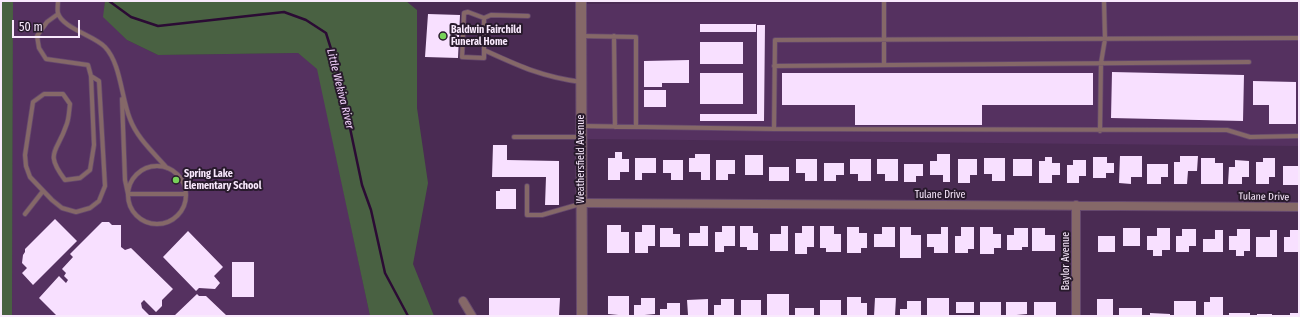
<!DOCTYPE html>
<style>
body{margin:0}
#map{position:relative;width:1300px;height:317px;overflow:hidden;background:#4a2b53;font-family:"Fira Sans Condensed",sans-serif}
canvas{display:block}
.frame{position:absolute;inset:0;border:2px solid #f9e9fd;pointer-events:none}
.scale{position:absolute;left:12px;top:20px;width:68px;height:18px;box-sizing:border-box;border:2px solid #f9e9fd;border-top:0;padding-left:5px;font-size:12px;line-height:14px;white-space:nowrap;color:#f9e9fd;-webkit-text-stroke:3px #281a2c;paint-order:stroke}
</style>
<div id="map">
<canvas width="1300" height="317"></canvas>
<div class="frame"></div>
<div class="scale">50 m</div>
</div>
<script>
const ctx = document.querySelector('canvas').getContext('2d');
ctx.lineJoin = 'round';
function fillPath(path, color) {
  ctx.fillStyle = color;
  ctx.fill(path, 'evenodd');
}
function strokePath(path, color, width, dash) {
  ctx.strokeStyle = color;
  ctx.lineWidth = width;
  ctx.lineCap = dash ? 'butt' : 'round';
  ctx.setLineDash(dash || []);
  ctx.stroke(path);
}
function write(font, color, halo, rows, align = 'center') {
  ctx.font = font + ' "Fira Sans Condensed",sans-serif';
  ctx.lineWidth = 4;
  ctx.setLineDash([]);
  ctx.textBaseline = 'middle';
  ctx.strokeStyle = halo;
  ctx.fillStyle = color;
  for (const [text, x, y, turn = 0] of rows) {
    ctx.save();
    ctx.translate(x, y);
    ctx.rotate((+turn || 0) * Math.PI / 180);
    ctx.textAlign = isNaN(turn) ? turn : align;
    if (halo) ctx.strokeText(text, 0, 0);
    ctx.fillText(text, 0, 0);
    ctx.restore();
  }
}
fillPath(new Path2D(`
 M13,1H105L104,17L127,40L158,55L298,53L318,69L370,316H12Z
 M962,1H1299V146L586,139V4Z`), '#553160');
fillPath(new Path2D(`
 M1,1H13L12,316H1Z
 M105,1H406L417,10V108L428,183L413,264L434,316H370L317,69L298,53L158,55L127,40L103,17Z`), '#496142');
strokePath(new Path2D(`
 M109,1L131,17L158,26L284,12L306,20L326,33L338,71L362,185L371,210L385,273L408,316`), '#2b0b34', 2.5);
fillPath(new Path2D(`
 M428,14L460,15L458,58L425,57Z
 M700,24H756V32H700Z
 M757,25H765L764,121H700V114H757Z
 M700,42H743V64H700Z
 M689,60V83H662V87H644V61Z
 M1112,72L1244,75L1243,121L1111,118Z
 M700,73H743V104H700Z
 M782,73H1093V105H982V125H855V105H782Z
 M1253,81L1296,82V124H1269V105H1253Z
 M644,90H666V107H644Z
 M493,145H507V160L559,161V205H545L546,177H492Z
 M615,152H622V159H629V172H620V180H608V158H615Z
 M695,154H710V180H701V172H689V158H695Z
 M937,154H950V182H943V175H930V161H937Z
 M745,155H763V175H745Z
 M1120,156H1142V177H1131V184L1119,183Z
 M1180,156H1198L1197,171H1188L1187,184H1174V162H1180Z
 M1045,157H1052V163H1060V175H1052V183H1039V161H1045Z
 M1093,157H1107V163H1114V173H1106V178H1093Z
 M635,158H656V173H642V180H635Z
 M984,158H1005V181H992V174H984Z
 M1201,158H1215V163H1223V184H1201Z
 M1263,158H1275V177H1269V184H1256V162H1263Z
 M796,159H817V181H805V173H796Z
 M850,159H871V181H858V174H850Z
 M877,159H898V181H885V174H877Z
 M958,159H977V175H970V183H958Z
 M1013,159H1032V176H1013Z
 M663,160H683V180H671V173H663Z
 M716,160H735V174H728V180H716Z
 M1073,160H1086V176H1079V183H1067V165H1073Z
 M1235,160L1249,161V177H1242V184H1228L1229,167H1235Z
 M824,163H844V175H836V181H824Z
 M904,164H923V176H916V182H904Z
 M1147,164H1168V177H1161V184H1147Z
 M1283,166H1299V185H1283Z
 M769,167H789V181H769Z
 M500,189H516V209H496V191H500Z
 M55,219L77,241L33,285L22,273L27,268L22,263L23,255L25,252V249Z
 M102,222H109L112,225H121V247L125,250L131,248L173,289L162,300V306L156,312L144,300L141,303L142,308L150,316H54L56,315L39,298L59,276L66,283L68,280L64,276L66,273L62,269L73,257L70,254Z
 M607,225H621V232H629V253H607Z
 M642,225H655V246H648V253H635V232H642Z
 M700,226H708V246H689V233H700Z
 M722,226H735V246H724V252H715V232H722Z
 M740,226H753V233H758V250H747V247H740Z
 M781,226H788V251H770V234H781Z
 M802,226H814V247H807V254H795V233H802Z
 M820,226H834V234H841V252H826V248H820Z
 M847,227H859V233H867V248H861V253H847Z
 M882,227H895V247H874V234H882Z
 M900,227H911V235H921V258H900Z
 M941,227H948V253H934V247H927V234H941Z
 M961,227H974V249H968V253H955V236H961Z
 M980,227H993V234H1001V248H994V254H980Z
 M660,228H673V234H680V247H660Z
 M1014,228H1028V247H1022V250H1007V235H1014Z
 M1032,228H1045V235H1055V251H1032Z
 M1123,228H1140V246H1123Z
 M1157,228H1170V250H1162V256H1153V250H1147V236H1157Z
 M1182,229H1196V246H1189V252H1176V236H1182Z
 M1237,229H1250V251H1244V256H1236V250H1229V236H1237Z
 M1215,230H1223V252H1203V239H1215Z
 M1270,230H1277V257H1256V237H1270Z
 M1290,230H1299V252H1284V237H1290Z
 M188,231L223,267L214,276L220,283L215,289L199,288L196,291L163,257Z
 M1098,236H1115V252H1098Z
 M232,262H254V297H232Z
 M197,294L199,296H206L226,315L174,316Z
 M767,294H789V316L767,315Z
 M608,296H629V316L608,314Z
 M847,297H861V303H867V315L847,316Z
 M1210,297H1223V316H1204V302H1210Z
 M489,298H560L559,316H489Z
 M641,298H655V314L634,316V305H641Z
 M875,298H896L895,316H874Z
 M927,298H949V316H927Z
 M708,299V316L688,315L687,300Z
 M721,299H734V315L714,316V305H721Z
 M1097,299H1113V316H1097Z
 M741,300H761V316L741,315Z
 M820,300H841V315L820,316Z
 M907,301H921V316H900V309H907Z
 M1174,301H1196V316H1174Z
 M956,302H974V313H956Z
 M980,302H1001V316H980Z
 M1006,302H1027V314L1006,316Z
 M1034,302H1056V316H1034Z
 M667,303H680V316H660V309H667Z
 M795,308H814V316H795Z
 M1119,308H1142V316H1119Z
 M1150,313L1170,314V316H1150Z
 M1229,313H1250V316H1229Z
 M1290,313H1299V316H1290Z
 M1257,314H1272V316H1257Z`), '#f8e0ff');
const service = new Path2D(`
 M58,1C58,5 57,10 58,13C62,28 95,36 105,47C121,64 121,97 130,119C137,138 154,153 167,168
 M884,1V65
 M58,14L47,22L37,36L39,48L46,59L88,65L91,76L94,145L90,170L80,178L65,180C44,152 57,153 66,126C69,120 69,111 70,104L63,94H44L33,102L25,155L26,166L30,177L52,200L62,208L76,212L90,208L99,201L105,186L99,81L91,76
 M484,18V58L462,57L464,13L468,12L484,18L491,15L528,16
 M581,36L636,37V127
 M614,36L615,127
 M1299,38L775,40L774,129L1227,130L1250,137L1299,136
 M484,50C519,66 542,77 581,82
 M774,66L1249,62
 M122,99L125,180L128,194H186
 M582,126L774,129
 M1100,131L1101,63L1105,39L1104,1
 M514,137H581
 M128 195a29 29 0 1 1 58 0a29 29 0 1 1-58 0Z
 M527,186V215H542L580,204
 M25,214L43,191`);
const minor = new Path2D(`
 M582,203L1299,207
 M1076,205V316
 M463,301L472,316`);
const tertiary = new Path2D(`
 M581,1L582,316`);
strokePath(service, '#66496e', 5.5);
strokePath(minor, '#66496e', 10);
strokePath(tertiary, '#66496e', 12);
strokePath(service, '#856868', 4);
strokePath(minor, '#856868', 8);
strokePath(tertiary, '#856868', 10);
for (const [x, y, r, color] of [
 [443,36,4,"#77d259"],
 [176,180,4,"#77d259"]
]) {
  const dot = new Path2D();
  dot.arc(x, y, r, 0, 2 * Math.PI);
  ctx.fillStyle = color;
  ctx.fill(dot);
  strokePath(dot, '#281a2c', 1.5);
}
write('bold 10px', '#f9e9fd', '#281a2c', [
 ["Baldwin Fairchild",451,30],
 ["Funeral Home",451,42],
 ["Spring Lake",184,174],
 ["Elementary School",184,186]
], 'left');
write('10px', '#f9e9fd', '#281a2c', [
 ["Weathersfield Avenue",581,159,-90],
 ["Tulane Drive",940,195],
 ["Tulane Drive",1264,197,1],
 ["Baylor Avenue",1066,261,-90]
]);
write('italic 11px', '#f2d1fc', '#281a2c', [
 ["Little Wekiva River",340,89,76]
]);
</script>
